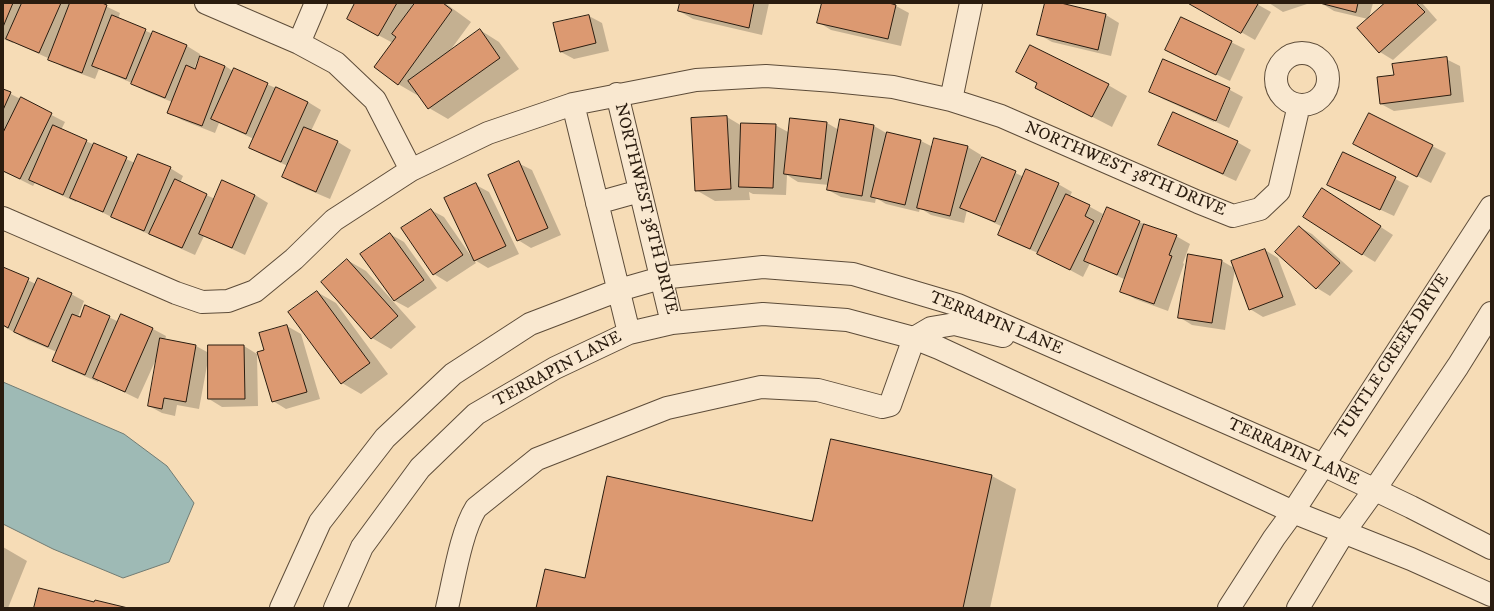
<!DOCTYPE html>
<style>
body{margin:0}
#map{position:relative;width:1494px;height:611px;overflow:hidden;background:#f6dcb6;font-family:"IM FELL DW Pica",serif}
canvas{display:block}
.frame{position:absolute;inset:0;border:4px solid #2a1c0f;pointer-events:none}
</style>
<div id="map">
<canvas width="1494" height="611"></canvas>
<div class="frame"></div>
</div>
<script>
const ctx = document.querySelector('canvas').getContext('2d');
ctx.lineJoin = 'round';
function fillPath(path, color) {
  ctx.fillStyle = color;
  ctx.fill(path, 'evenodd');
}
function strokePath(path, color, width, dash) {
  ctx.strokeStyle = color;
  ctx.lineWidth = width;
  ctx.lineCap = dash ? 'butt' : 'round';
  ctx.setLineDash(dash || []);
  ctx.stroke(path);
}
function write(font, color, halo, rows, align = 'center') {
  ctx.font = font + ' "IM FELL DW Pica",serif';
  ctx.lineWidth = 3;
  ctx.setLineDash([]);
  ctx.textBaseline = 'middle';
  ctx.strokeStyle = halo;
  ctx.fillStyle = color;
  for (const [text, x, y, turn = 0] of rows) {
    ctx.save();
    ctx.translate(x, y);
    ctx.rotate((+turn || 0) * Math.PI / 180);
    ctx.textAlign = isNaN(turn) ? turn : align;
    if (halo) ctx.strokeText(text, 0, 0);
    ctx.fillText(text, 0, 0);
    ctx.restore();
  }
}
const water = new Path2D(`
 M3,382L124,434L167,466L194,503L169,562L123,578L53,549L3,524Z`);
fillPath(water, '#9ebab5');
strokePath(water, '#707b73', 1);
fillPath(new Path2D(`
 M3,3H99L120,13L118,19L153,34L154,32L187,46L200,54L194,69L196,70L225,66L233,71L234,70L308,102L321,110L311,131L338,142L351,150L330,199L297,185L284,177L288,166L263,155L250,148L254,139L219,123L215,133L182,120L168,112L172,102L145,91L132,83L99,69L95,79L63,67L50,59L13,42V43L3,39Z
 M356,3H414L412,6L414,7L416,3H445L471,22L449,52L480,30L499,42L519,69L448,119L429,108L418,94L417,95L398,84L393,43L361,26Z
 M681,3H769L762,35L693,19L679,11Z
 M823,3H885L896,6L909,13L901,46L831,30L818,22Z
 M1046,3H1057L1106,15L1119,23L1111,56L1052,42L1038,34Z
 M1190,3H1255L1271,12L1255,40Z
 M1269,3H1310L1283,12Z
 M1321,3H1373L1369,18L1386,3H1422L1437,20L1393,60L1380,52L1368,19L1334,11Z
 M589,16L602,23L609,51L574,59L561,52Z
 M1182,18L1245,49L1230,81L1166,50Z
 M1446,59L1460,66L1464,102L1394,111L1381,104Z
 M1017,72L1108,85L1127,96L1112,127L1036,88L1038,84Z
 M1229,89L1214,122L1163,99L1150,91Z
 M3,90L65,122L61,130L135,163L170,168L183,176L180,183L215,199L255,195L268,203L245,255L204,236L195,255L126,224L77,200L76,202L35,183L33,186L3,171Z
 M1230,90L1243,97L1229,128L1216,122Z
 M1174,114L1237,142L1251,150L1236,181L1173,152L1160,144Z
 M1369,114L1446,153L1431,183L1354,144Z
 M727,117L742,126L775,125L790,133L791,119L827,123L839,130L840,120L874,126L888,134L921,141L933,147H968L981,155L978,166L979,167L983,158L1024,177L1058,184L1072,192L1070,196L1103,214L1098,224L1100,226L1139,222L1176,236L1190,244L1183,263L1184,264L1168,311L1135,299L1122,291L1126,280L1090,263L1083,277L1038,253L1012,242L999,235L1003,227L967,210L964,223L931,215L920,208L919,212L886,204L876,198L875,203L841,197L828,190L829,185L798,182L787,175L786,195L753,194L749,192L750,200L715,201L696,190Z
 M1344,153L1409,186L1394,216L1342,192Z
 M518,163L532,170L561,235L531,248L518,240Z
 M476,185L489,192L519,254L488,268L473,259L476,263L447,282L434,274L431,210L444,217L473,259Z
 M1335,197L1393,235L1375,262L1362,254Z
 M1299,227L1312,234L1353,271L1330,296L1317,288L1276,252Z
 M390,234L404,242L437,288L408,308L395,301L362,254Z
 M1265,250L1278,258L1296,305L1263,317L1250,309L1235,269L1225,330L1192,325L1179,317L1222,261L1234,268Z
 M347,260L366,271L416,327L391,349L372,338Z
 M3,269L36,284L71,294L84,301L78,317L80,318L86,306L119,322L122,315L153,329L166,336L165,340L196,346L209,353V346H244L257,354L258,406L222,407L209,399V361L208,360L199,409L177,405L175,416L162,413L149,406L157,357L138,399L99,380L98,382L66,368L53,360L57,352L28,340L3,326Z
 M317,292L336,303L388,374L361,394L342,383Z
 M287,326L301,334L320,399L286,409L273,401L265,351L260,333Z
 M992,476L1016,489L990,608H537L586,579L813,522Z
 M3,547L27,561L8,608H3Z`), '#0003');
const building = new Path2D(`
 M3,3H13L3,27Z
 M22,3H61L39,53L6,39Z
 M70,3H102L107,5L82,73L48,60Z
 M355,3H397L378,36L347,19Z
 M415,3H443L452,10L398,85L374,67L396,37L392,34Z
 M680,3H754L749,28L678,11Z
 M822,3H889L896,5L888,39L817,23Z
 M1045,3H1061L1106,14L1098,50L1037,35Z
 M1188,3H1257L1258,4L1241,33Z
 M1320,3H1358L1356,12Z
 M1385,3H1416L1425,12L1379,53L1357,28Z
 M112,15L146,29L126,79L92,66Z
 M589,15L596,43L560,52L553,23Z
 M1181,17L1232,41L1216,75L1165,50Z
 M480,29L500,58L428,109L408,81Z
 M153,31L187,45L165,98L131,84Z
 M1030,45L1109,84L1092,117L1035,88L1037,83L1016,72Z
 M200,56L225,66L202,126L167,113L186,65L195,69Z
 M1447,57L1451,95L1380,104L1377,77L1394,75L1392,64Z
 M1163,59L1230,88L1216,121L1149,92Z
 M234,68L268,83L246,134L211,119Z
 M276,87L308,102L281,162L249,148Z
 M3,89L11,92L3,110Z
 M21,97L52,113L20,179L3,171V133Z
 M1173,112L1238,141L1223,174L1158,145Z
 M1369,113L1433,145L1417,177L1353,144Z
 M727,116L731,189L695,191L691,118Z
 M790,118L827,122L821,179L784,174Z
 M840,119L874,125L862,196L827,190Z
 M741,123L776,124L773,188L739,187Z
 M53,125L87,140L63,195L29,180Z
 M304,127L338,141L316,192L282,177Z
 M887,132L921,140L905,205L871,197Z
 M934,138L968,146L950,216L917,208Z
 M94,143L127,157L103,212L70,198Z
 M1343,152L1396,177L1380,210L1327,185Z
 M138,154L171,167L144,231L111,217Z
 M982,157L1016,171L995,222L960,208Z
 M519,161L548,228L517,241L488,175Z
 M1026,169L1059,183L1030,249L998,235Z
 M175,179L207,194L182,248L149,234Z
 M222,180L255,195L232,248L199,234Z
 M476,183L506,246L474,261L444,198Z
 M1322,188L1381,226L1362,255L1303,217Z
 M1066,194L1090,205L1085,216L1094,221L1070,270L1037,254Z
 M1107,207L1140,221L1117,275L1084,261Z
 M431,209L463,255L433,275L401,228Z
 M1144,224L1177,235L1169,255L1172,256L1154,304L1120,292Z
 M1299,226L1340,263L1316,289L1275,252Z
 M390,233L424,280L394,301L360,254Z
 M1265,249L1283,297L1249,310L1231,261Z
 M1188,254L1222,260L1212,323L1178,318Z
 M347,259L398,316L371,339L321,282Z
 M3,267L29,278L8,328L3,325Z
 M38,278L72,293L48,347L14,332Z
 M317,291L370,363L341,384L288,312Z
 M85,305L110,316L85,375L52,361L72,314L80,317Z
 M121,314L153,328L125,392L93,378Z
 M287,325L307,392L272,402L257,352L264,350L259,333Z
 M160,338L196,345L186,402L164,398L162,409L148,406Z
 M208,345H244L245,399H208Z
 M831,439L992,475L963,608H536L545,569L585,578L607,476L812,521Z
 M39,588L94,602L95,600L128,608H34Z`);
fillPath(building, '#dc9971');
strokePath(building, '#2a1c0f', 1);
const minor = new Path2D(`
 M206,3L299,43L336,63L375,100L411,170
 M299,43L316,3
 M1276 79a26 26 0 1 1 52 0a26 26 0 1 1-52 0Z
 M617,94L672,323
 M951,100L971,3
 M573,104L629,333
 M597,203L640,191
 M3,218L176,293L202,302L228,301L255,291L294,259L334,220L411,170L488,133L573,104L696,80L766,76L834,81L893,87L951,100L1001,116L1198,202L1233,216L1260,209L1279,191L1299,105
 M281,608L320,522L385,438L453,374L530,324L619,290L661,278L763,267L853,274L958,305L1323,465L1411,507L1491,548
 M335,608L362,547L420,468L476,414L555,368L629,333L672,323L763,314L847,320L914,338L939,348L1293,512L1411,559L1491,595
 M447,608C454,579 461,532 476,508L537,459L667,408L761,387L818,390L882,407L890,405L914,338L931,328L955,324L1003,336
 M1229,608L1274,538L1293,512L1491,207
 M1298,608L1344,532L1375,489L1458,366L1491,313`);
strokePath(minor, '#5d4c39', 24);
strokePath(minor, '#f9e8d0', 22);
write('17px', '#2a1c0f', '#f9e8d0', [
 ["NORTHWEST 38TH DRIVE",1125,170,23],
 ["NORTHWEST 38TH DRIVE",645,209,76],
 ["TERRAPIN LANE",996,324,22],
 ["TURTLE CREEK DRIVE",1393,357,-57],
 ["TERRAPIN LANE",558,370,-28],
 ["TERRAPIN LANE",1293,453,24]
]);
</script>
